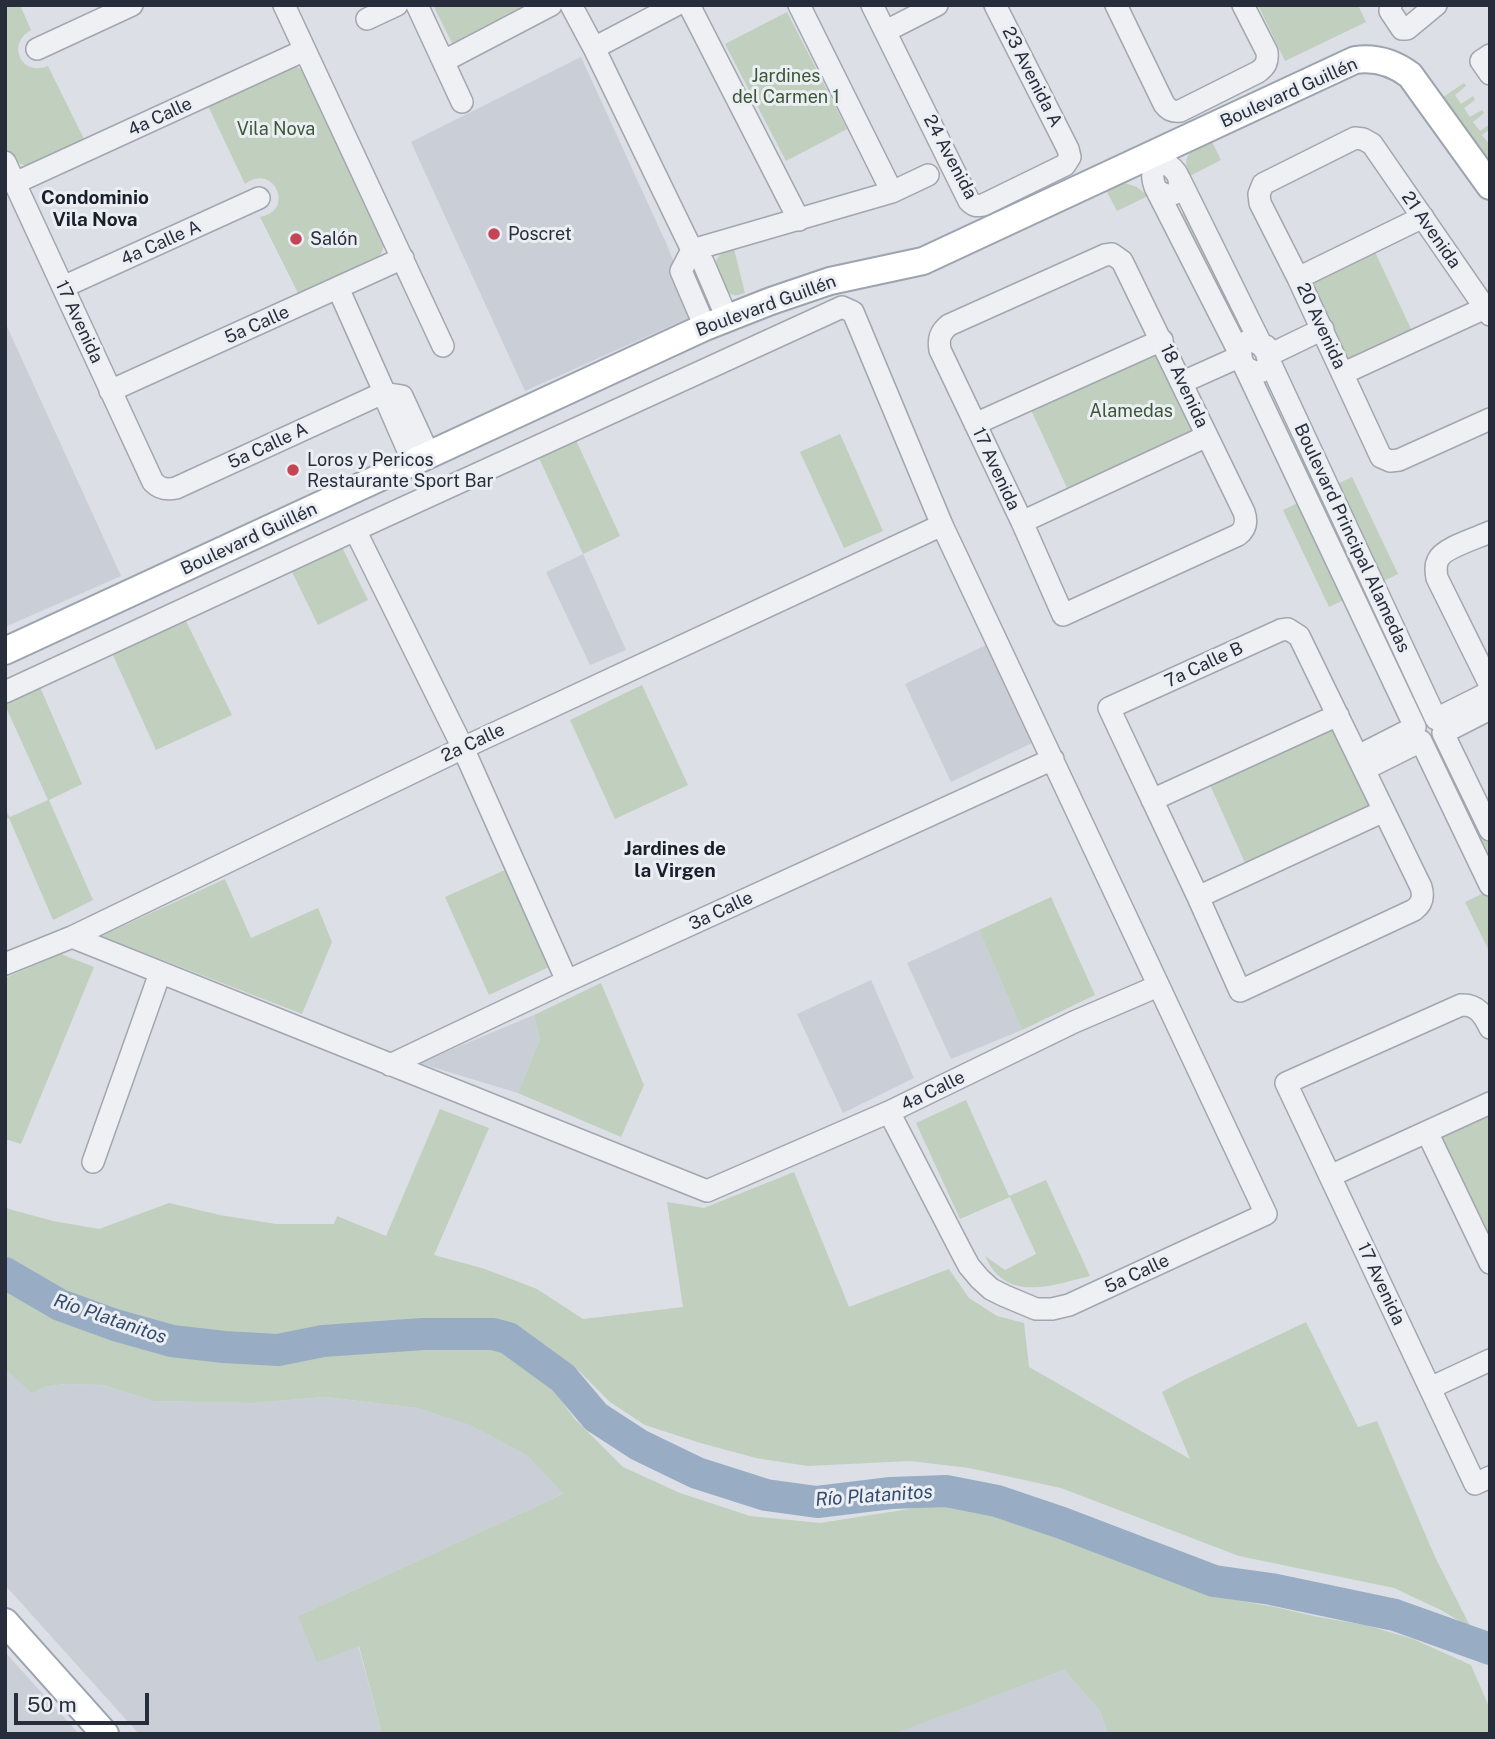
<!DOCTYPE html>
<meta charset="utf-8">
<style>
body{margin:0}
#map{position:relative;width:1495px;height:1739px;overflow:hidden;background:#dcdfe5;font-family:"Public Sans",sans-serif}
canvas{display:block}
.frame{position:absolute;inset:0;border:7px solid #272d3b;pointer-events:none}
.scale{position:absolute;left:14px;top:1693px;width:135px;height:32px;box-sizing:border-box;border:4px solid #272d3b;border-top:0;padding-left:9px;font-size:21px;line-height:24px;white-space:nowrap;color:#272d3b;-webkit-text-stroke:5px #ebeef3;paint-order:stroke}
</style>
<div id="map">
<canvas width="1495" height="1739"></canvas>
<div class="frame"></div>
<div class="scale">50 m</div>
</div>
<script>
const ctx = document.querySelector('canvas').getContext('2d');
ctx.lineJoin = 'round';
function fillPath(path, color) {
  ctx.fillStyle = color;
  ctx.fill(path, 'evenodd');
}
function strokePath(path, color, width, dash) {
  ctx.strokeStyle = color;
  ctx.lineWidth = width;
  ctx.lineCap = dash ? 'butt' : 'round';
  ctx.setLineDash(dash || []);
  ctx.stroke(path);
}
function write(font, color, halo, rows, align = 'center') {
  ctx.font = font + ' "Public Sans",sans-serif';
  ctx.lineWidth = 6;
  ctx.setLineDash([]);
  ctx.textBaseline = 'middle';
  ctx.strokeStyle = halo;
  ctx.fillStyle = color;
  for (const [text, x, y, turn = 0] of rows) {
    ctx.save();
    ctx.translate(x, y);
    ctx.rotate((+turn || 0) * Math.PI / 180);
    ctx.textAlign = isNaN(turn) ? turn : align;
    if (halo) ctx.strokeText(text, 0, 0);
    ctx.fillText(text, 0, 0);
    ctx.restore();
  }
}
fillPath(new Path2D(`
 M581,57L667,245L695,315L525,391L411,142Z
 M5,322L121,576L5,627Z
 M583,554L626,650L590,665L546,572Z
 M988,644L1034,742L951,782L905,684Z
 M979,930L1022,1030L951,1059L907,963Z
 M871,980L914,1078L843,1113L797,1014Z
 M534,1015L540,1039L518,1093L419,1063Z
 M5,1369L32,1394L44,1387L64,1384L103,1385L153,1401L251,1403L325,1397L417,1408L472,1426L528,1456L563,1494L298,1616L358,1645L381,1730L376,1734H139L5,1585Z
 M5,1652L79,1734H5Z
 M1064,1670L1100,1711L1108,1734H899L898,1732Z`), '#caced7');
fillPath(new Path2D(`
 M5,5H20L31,30C6,44 21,77 48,66L85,141L28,166C15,164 10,156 5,145Z
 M433,5H527L452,43Z
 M1258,5H1358L1366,22L1285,61Z
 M787,12L847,129L786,161L725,44Z
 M287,67H297L303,70L385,243L381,254L376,259L299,295L260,217C296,211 274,162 245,184L208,106Z
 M1464,83L1466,86L1455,95L1461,104L1473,96L1475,100L1464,108L1470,117L1482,110L1484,113L1473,122L1480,131L1490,124V129L1482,135L1490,145V164L1443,97Z
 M1210,138L1221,160L1190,176C1179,155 1194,148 1210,138Z
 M1122,182L1137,187L1148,196L1117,211L1106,190Z
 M1190,210L1252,332L1237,339L1175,217Z
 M734,249L745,293C741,294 737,296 734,295C719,292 701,253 734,249Z
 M1375,252L1412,331L1346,362L1310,282Z
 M1156,351L1194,430L1068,490L1031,410Z
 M840,434L883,531L844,548L800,452Z
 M575,438L620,536L583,554L538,456Z
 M1352,477L1398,574L1380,583L1333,486Z
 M1302,501L1348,598L1329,607L1283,510Z
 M340,543L368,600L318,625L290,568Z
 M185,619L232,715L156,750L112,653Z
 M642,685L688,785L615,819L570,720Z
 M40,687L82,784L49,800L93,900L53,920L9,818L5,819V809L10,817L48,800L5,705V703Z
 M1336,727L1372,807L1246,865L1210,785Z
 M1447,747L1490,836V878L1431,755Z
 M505,870L549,967L489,995L445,897Z
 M225,879L251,938L318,908L332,942L302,1014L101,936Z
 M1488,891L1490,894V953L1465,902Z
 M1051,897L1095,995L1022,1030L979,930Z
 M61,954L94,967L21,1144L5,1139V978Z
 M601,983L644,1085L621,1137L518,1093L540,1039L534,1015Z
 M966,1100L1009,1196L1046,1180L1090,1276C1060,1283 1018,1300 994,1271C990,1267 988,1261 985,1256L1005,1270L1036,1254L1010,1197L960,1219L916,1123Z
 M440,1109L489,1128L434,1255L485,1269L537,1289L583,1319L683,1307L667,1202L704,1208L794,1172L849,1307L949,1269L969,1298L997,1316L1024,1323L1029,1367L1190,1459L1162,1392L1186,1379L1306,1322L1358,1427L1377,1421L1435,1557L1471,1628L1441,1610L1394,1588L1239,1556L1061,1488L969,1468L910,1461L808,1466L756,1458L697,1442L645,1425L610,1402L580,1372L544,1345L517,1329L473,1322L417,1321L280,1334H190L116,1315L34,1279L5,1260V1206L9,1209L53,1221L99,1229L169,1203L220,1215L276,1224H334L337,1216L386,1236Z
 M1490,1114V1241L1440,1138Z
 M5,1281L56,1311L106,1331L167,1349L224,1355L286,1357L437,1345L477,1346L508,1352L531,1366L554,1391L574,1418L623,1467L680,1493L750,1516L820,1523L909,1509L952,1504L996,1517L1071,1542L1167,1580L1230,1599L1275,1607L1318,1617L1366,1625L1413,1639L1471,1665L1490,1709V1732L1482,1734H1108L1100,1711L1064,1670L899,1732V1734H376L381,1730L359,1646L317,1662L298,1616L563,1494L528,1456L472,1426L417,1408L325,1397L251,1403L153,1401L103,1385L64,1384L44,1387L32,1394L5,1369Z`), '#c1cfbe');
strokePath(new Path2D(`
 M5,1273L60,1305L115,1325L172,1341L224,1347L278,1350L323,1341L423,1334H493L508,1338L563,1378L596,1417L639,1445L697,1473L766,1495L817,1502L891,1493L946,1491L997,1501L1062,1523L1214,1581L1271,1589L1395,1615L1490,1649`), '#98acc4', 32);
const minor = new Path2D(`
 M284,5L443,346
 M417,5L462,102
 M571,5L594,48L692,250L703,262L727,318
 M689,5L799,220
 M799,5L892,192
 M872,5L969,201C974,206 976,206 983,205L1065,165L1070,157L1068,149L995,5
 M1116,5L1164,104C1169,110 1172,112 1180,111L1258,72C1266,66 1268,62 1267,52L1243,5
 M1391,5L1390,11L1402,29H1407L1436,5
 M367,19L397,5
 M886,31L937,5
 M594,48L676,5
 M37,49L132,5
 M1490,55L1481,61L1490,74
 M444,61L551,5
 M5,162L153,482C160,489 167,490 176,488L383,393
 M1179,178L1263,348L1266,346
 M15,183L305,50
 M1157,190C1180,207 1189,175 1166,164L1158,165C1151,171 1152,178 1155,187L1241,356L1183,382
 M1112,254L1122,261L1244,512C1247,521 1246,529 1238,535L1063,615L1022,522L940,350C938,339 940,332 949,325L1105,255Z
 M1298,278L1423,217
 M63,287L259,198
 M338,288L383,389V393L413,462
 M1490,315L1372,144L1363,139L1355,138L1263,184L1259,194L1260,203L1298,278L1381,457L1390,461L1399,460L1490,419
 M705,327L681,271L692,250L892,192L928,175
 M1323,329L1267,356L1436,719L1490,692
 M1245,367C1252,371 1259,376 1265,368C1282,348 1232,323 1242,361L1415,727L1358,756
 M1344,373L1485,308
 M110,391L403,258
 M383,393L402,396L429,455
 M975,424L1162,340
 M1022,522L1207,436
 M355,530L463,748L567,981
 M1490,532C1477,538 1443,548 1438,560C1435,566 1436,572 1437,578L1490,685
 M1288,629L1299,636L1421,887C1424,897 1422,904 1414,910L1240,991L1198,897L1109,708L1281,630Z
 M5,692L355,530L842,307L853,312L942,525L1266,1214L1069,1305L1052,1309H1036L1005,1296L991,1289L980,1279L969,1266L962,1253L889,1112
 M1490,709L1443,733L1490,830
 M1365,769L1421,741L1490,885
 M1152,800L1338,715
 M1198,897L1384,811
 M72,937L707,1191L889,1112L1074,1022L1158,986
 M5,964L72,937L463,748L942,525
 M1490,1028C1484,1015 1477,1004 1461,1005L1286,1083L1475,1484L1490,1477
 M390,1065L567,981L1053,759
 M1427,1132L1490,1263
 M93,1162L160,973
 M1330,1176L1490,1103
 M1430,1388L1490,1360`);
const major = new Path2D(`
 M5,651L705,327L771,301L830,281L923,261L1355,60C1376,57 1394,63 1410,75L1490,186
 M5,1622L105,1734`);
strokePath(minor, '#a2a6af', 24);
strokePath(major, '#9ca4b0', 30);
strokePath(minor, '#eef0f4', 21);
strokePath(major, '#fff', 26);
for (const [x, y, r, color] of [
 [494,234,7,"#c64555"],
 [296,239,7,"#c64555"],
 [293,470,7,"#c64555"]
]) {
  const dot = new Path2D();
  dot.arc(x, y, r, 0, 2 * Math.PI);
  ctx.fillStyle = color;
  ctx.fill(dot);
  strokePath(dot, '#ebeef3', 2.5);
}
write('18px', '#3a5635', '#ebeef3', [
 ["Jardines",786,76],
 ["del Carmen 1",786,97],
 ["Vila Nova",276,129],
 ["Alamedas",1131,411]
]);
write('18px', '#272d3b', '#ebeef3', [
 ["23 Avenida A",1032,77,63],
 ["Boulevard Guillén",1289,93,-24],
 ["4a Calle",160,117,-25],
 ["24 Avenida",950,157,62],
 ["21 Avenida",1431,230,55],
 ["4a Calle A",161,243,-24],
 ["Boulevard Guillén",766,306,-20],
 ["17 Avenida",79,322,65],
 ["5a Calle",257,325,-24],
 ["20 Avenida",1321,326,65],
 ["18 Avenida",1184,386,65],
 ["5a Calle A",268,446,-25],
 ["17 Avenida",996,469,65],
 ["Boulevard Principal Alamedas",1352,538,65],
 ["Boulevard Guillén",249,539,-25],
 ["7a Calle B",1204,665,-25],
 ["2a Calle",473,743,-25],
 ["3a Calle",721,911,-25],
 ["4a Calle",933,1091,-26],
 ["5a Calle",1137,1274,-25],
 ["17 Avenida",1381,1284,65]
]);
write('18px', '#272d3b', '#ebeef3', [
 ["Poscret",508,234],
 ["Salón",310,239],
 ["Loros y Pericos",307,460],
 ["Restaurante Sport Bar",307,481]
], 'left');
write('bold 19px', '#191f2b', '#ebeef3', [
 ["Condominio",95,198],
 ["Vila Nova",95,220],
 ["Jardines de",675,849],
 ["la Virgen",675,871]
]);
write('italic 19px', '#334b6c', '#ebeef3', [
 ["Río Platanitos",110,1319,19],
 ["Río Platanitos",874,1496,-4]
]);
</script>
